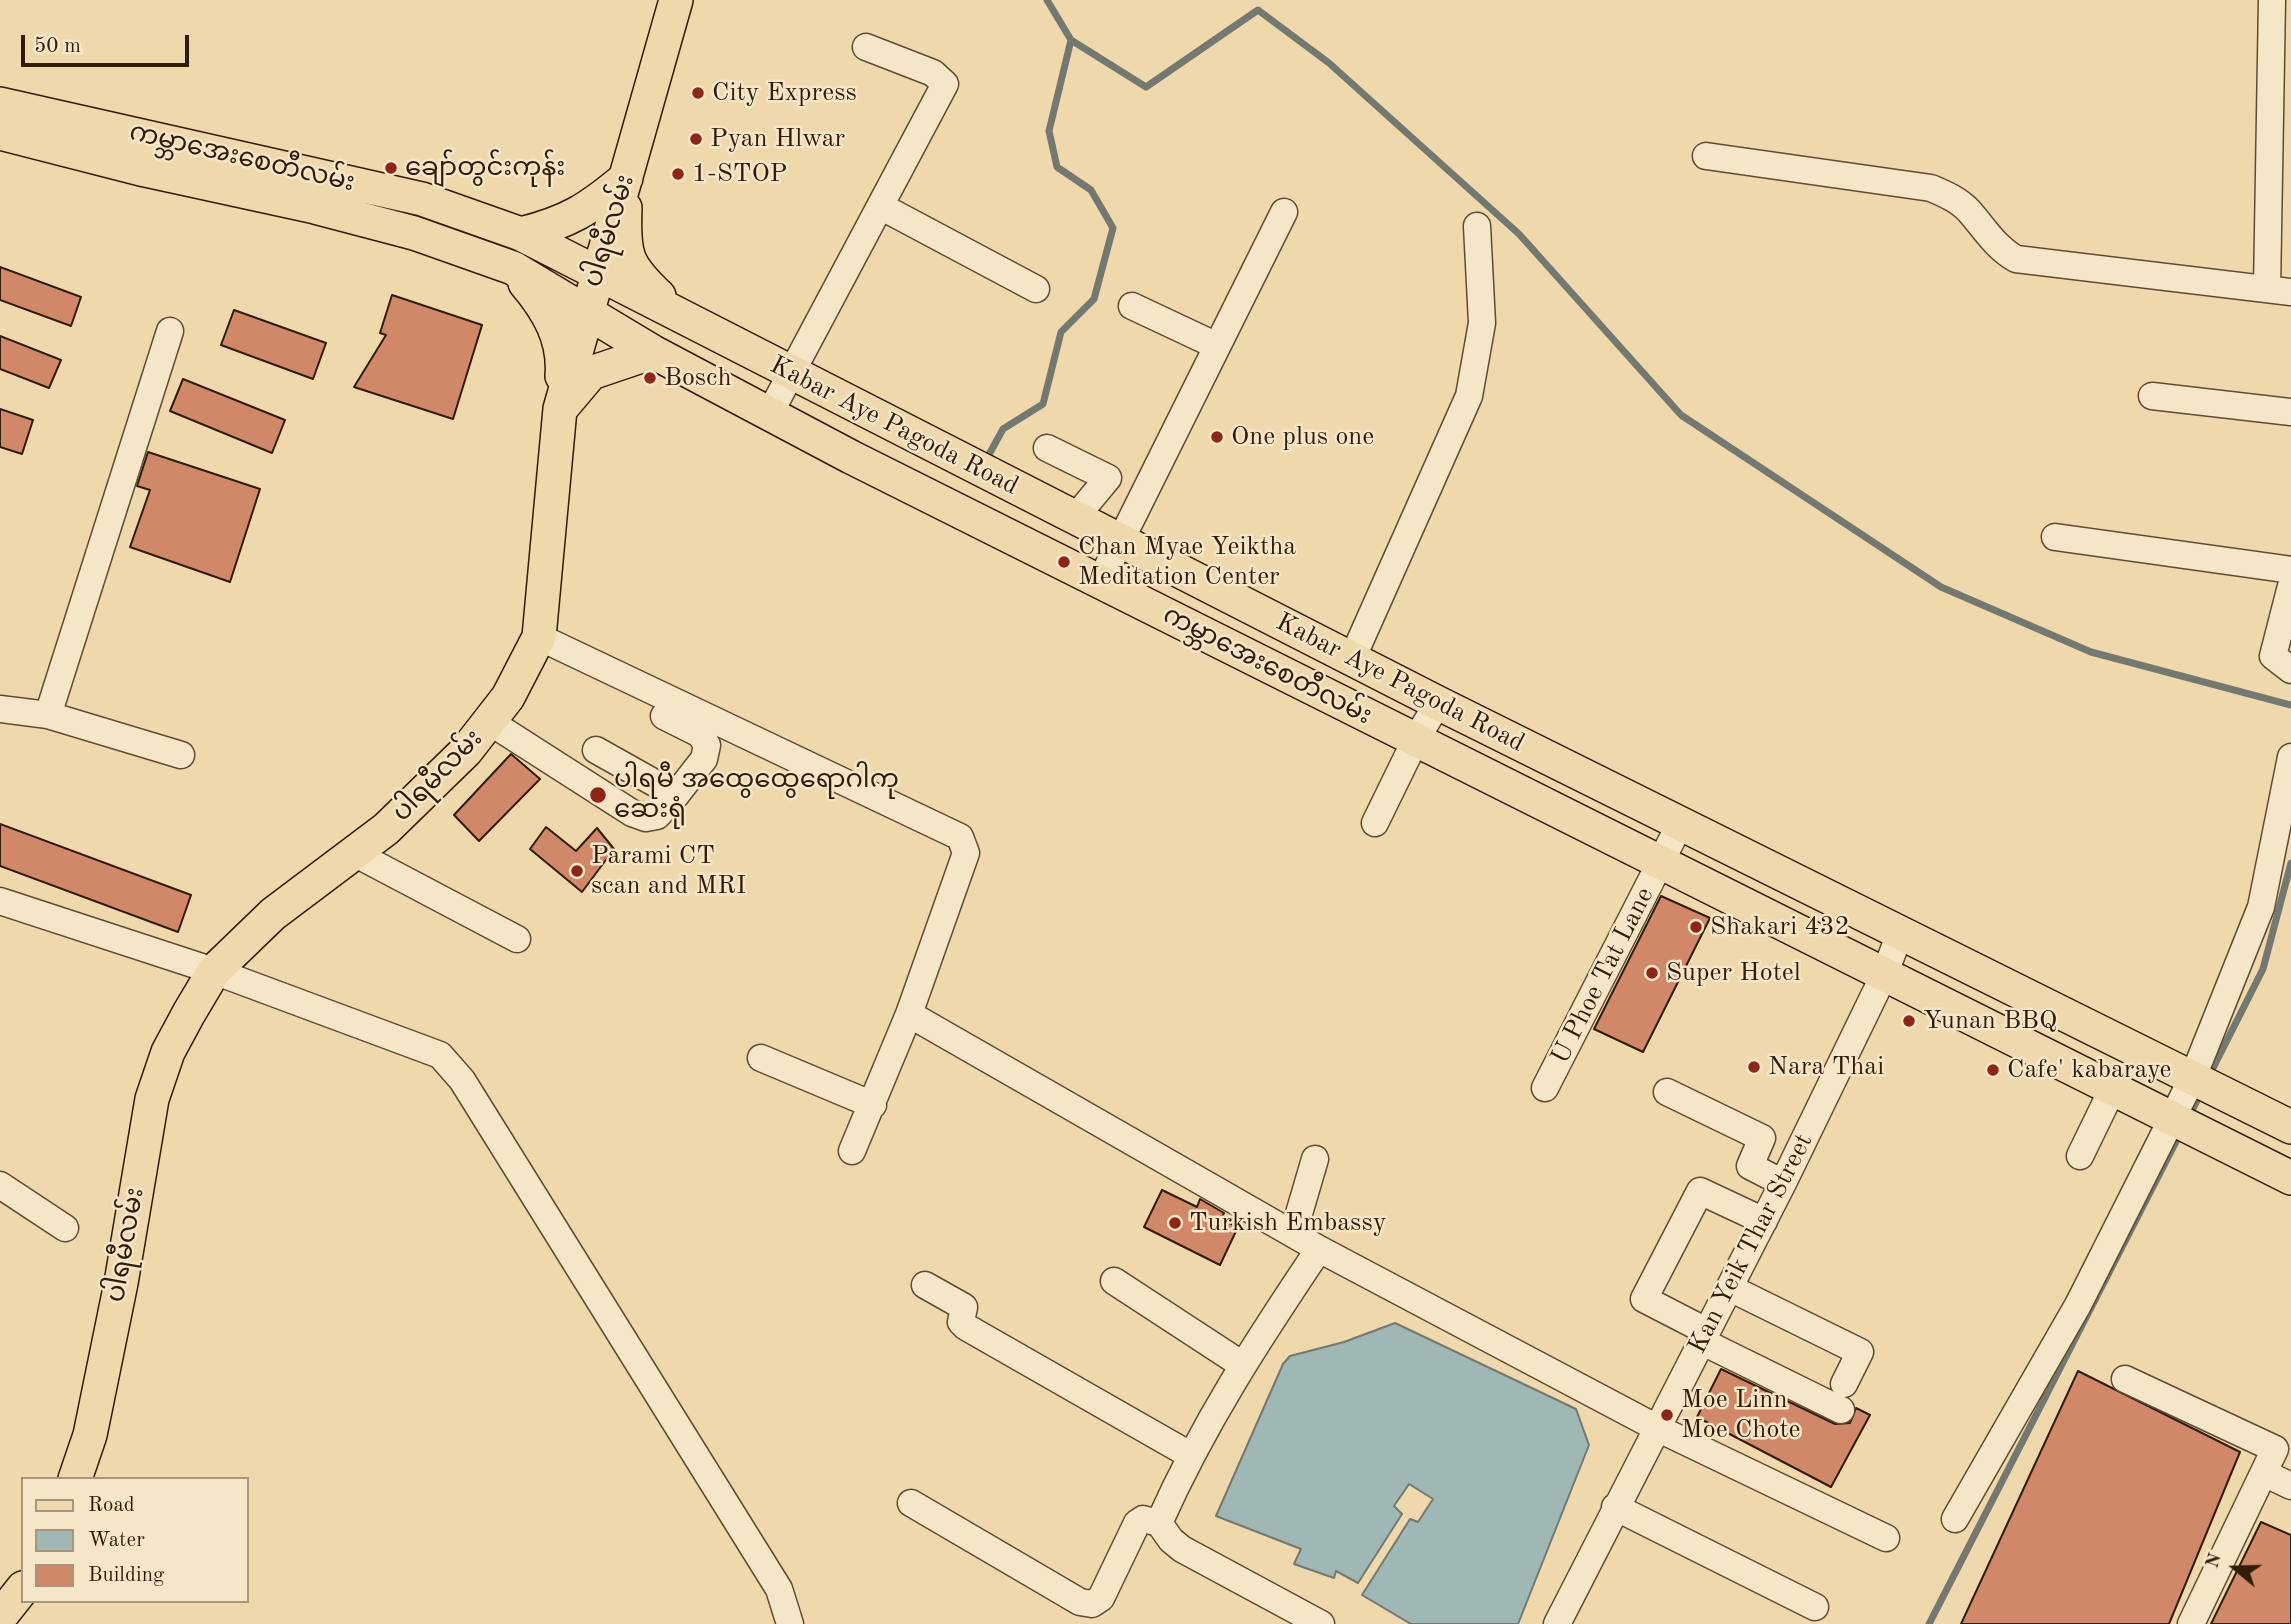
<!DOCTYPE html>
<meta charset="utf-8">
<style>
body{margin:0}
#map{position:relative;width:2291px;height:1624px;overflow:hidden;background:#efd8ab;font-family:"Old Standard TT",serif}
canvas{display:block}
.legend{position:absolute;left:21px;top:1477px;width:228px;height:126px;box-sizing:border-box;background:#f5e6c8;border:2px solid #a7957c;margin:0;padding:9px 12px;list-style:none;font-size:21px;color:#311c09}
.legend li{display:flex;align-items:center;gap:14px;height:35px}
.legend b{width:35px;border:2px solid #a7957c}
.north{position:absolute;left:2200px;top:1533px;width:70px;height:70px;-webkit-text-stroke:5px #f5e6c8;paint-order:stroke;rotate:289deg;font-size:19px;font-weight:700;line-height:28px;text-align:center;color:#311c09}
.north::after{content:'';display:block;margin:auto;width:24px;height:32px;background:#311c09;clip-path:polygon(50% 0,100% 100%,50% 72%,0 100%)}
.scale{position:absolute;left:21px;top:35px;width:168px;height:32px;box-sizing:border-box;border:4px solid #311c09;border-top:0;padding-left:9px;font-size:21px;line-height:24px;white-space:nowrap;color:#311c09;-webkit-text-stroke:5px #f5e6c8;paint-order:stroke}
</style>
<div id="map">
<canvas width="2291" height="1624"></canvas>
<ul class="legend">
<li><b style="height:9px;background:#efd8ab"></b>Road</li>
<li><b style="height:19px;background:#9fb7b5"></b>Water</li>
<li><b style="height:19px;background:#d18869"></b>Building</li>
</ul>
<div class="north">N</div>
<div class="scale">50 m</div>
</div>
<script>
const ctx = document.querySelector('canvas').getContext('2d');
ctx.lineJoin = 'round';
function fillPath(path, color) {
  ctx.fillStyle = color;
  ctx.fill(path, 'evenodd');
}
function strokePath(path, color, width, dash) {
  ctx.strokeStyle = color;
  ctx.lineWidth = width;
  ctx.lineCap = dash ? 'butt' : 'round';
  ctx.setLineDash(dash || []);
  ctx.stroke(path);
}
function write(font, color, halo, rows, align = 'center') {
  ctx.font = font + ' "Old Standard TT","Noto Sans Myanmar",serif';
  ctx.lineWidth = 5;
  ctx.setLineDash([]);
  ctx.textBaseline = 'middle';
  ctx.strokeStyle = halo;
  ctx.fillStyle = color;
  for (const [text, x, y, turn = 0] of rows) {
    ctx.save();
    ctx.translate(x, y);
    ctx.rotate((+turn || 0) * Math.PI / 180);
    ctx.textAlign = isNaN(turn) ? turn : align;
    if (halo) ctx.strokeText(text, 0, 0);
    ctx.fillText(text, 0, 0);
    ctx.restore();
  }
}
const water = new Path2D(`
 M1395,1323L1576,1409L1589,1445L1518,1624H1411L1362,1595L1410,1519L1418,1522L1433,1499L1409,1484L1394,1506L1402,1514L1358,1583L1336,1571L1334,1578L1294,1564L1301,1549L1216,1516L1283,1364L1290,1356L1344,1342Z`);
fillPath(water, '#9fb7b5');
strokePath(water, '#737970', 2);
strokePath(new Path2D(`
 M1071,40L1146,87L1258,10L1329,63L1519,234L1681,415L1941,587L2091,652L2291,705
 M986,460L1003,429L1043,404L1061,332L1094,299L1113,228L1091,190L1057,167L1049,131L1071,40L1047,0
 M2208,1078L2263,969L2291,863
 M2188,1119L2201,1092
 M1929,1624L2181,1132`), '#737970', 7);
const building = new Path2D(`
 M0,267L81,297L71,326L0,300Z
 M392,295L482,325L453,419L354,387L386,335L380,333Z
 M234,310L326,343L313,379L221,345Z
 M0,336L61,360L49,388L0,369Z
 M183,379L285,420L272,453L170,411Z
 M0,409L33,420L22,454L0,447Z
 M148,452L260,489L230,582L130,547L150,490L137,486Z
 M511,754L540,779L479,841L454,815Z
 M0,824L191,895L178,932L0,866Z
 M546,827L576,851L597,828L614,849L582,892L530,849Z
 M1661,896L1710,918L1643,1052L1594,1029Z
 M1162,1190L1197,1207L1200,1199L1224,1213L1221,1219L1238,1227L1220,1265L1144,1227Z
 M1721,1369L1835,1424L1850,1423L1856,1408L1870,1415L1831,1487L1697,1417Z
 M2078,1371L2240,1452L2169,1624H1961Z
 M2261,1522L2291,1535V1624H2211Z`);
fillPath(building, '#d18869');
strokePath(building, '#311c09', 2);
const minor = new Path2D(`
 M1706,156L1931,188C1945,194 1959,200 1969,211C1985,229 1995,247 2016,259L2291,292
 M882,207L1036,289
 M2267,289L2272,0
 M1132,306L1215,345
 M2152,396L2291,412
 M770,413L945,84L933,73L866,47
 M1047,448L1108,478L1074,519
 M2055,537L2291,570
 M1100,582L1284,212
 M2291,586L2273,656L2291,670
 M539,637L960,837L966,853L909,1014L852,1151
 M1352,659L1469,396L1482,323L1477,226
 M0,709L48,715L170,331
 M48,715L181,755
 M490,722L632,813L646,818L657,816L676,795
 M596,750L676,795L704,759L707,745L700,734L664,716
 M1375,823L1415,741L1438,703
 M354,853L517,939
 M0,901L214,971L440,1055L462,1080L779,1589L790,1624
 M909,1014L1319,1249L1659,1429L1886,1538
 M761,1058L873,1105
 M1545,1088L1680,824
 M1667,1092L1762,1138L1750,1166L1783,1183
 M2080,1156L2113,1088
 M0,1185L65,1228
 M1293,1234L1315,1159
 M1114,1281L1241,1364
 M925,1285L964,1307L961,1322L966,1327L1190,1455
 M1730,1288L1860,1352L1844,1384
 M1706,1331L1644,1299L1700,1191L1764,1221
 M1701,1341L1841,1410
 M2125,1379L2275,1449L2191,1624
 M2264,1473L2291,1486
 M911,1503L1080,1602L1092,1604L1101,1598L1137,1523L1143,1519L1159,1523L1171,1540L1182,1549L1321,1624
 M1615,1507L1815,1607
 M1955,1519L2078,1305L2193,1077L2261,907L2291,757
 M1159,1523C1204,1422 1258,1340 1319,1249
 M1557,1624L1783,1183L1885,973L1900,933`);
const major = new Path2D(`
 M0,104L422,199L521,234L1438,703L2291,1127
 M0,133L145,170L315,207L414,233L513,268L653,352L851,457L2291,1178
 M625,208C623,255 626,265 659,296
 M521,234C569,222 589,209 626,178
 M525,283C548,310 565,339 562,376
 M564,405L591,373L653,352
 M75,1479L90,1435L121,1283L152,1099L168,1052L189,1013L214,971L273,914L386,829L466,751L508,697L539,637L560,409L676,0
 M0,1617L23,1588`);
strokePath(minor, '#604b32', 29);
strokePath(major, '#311c09', 36);
strokePath(minor, '#f5e6c8', 26);
strokePath(major, '#efd8ab', 33);
for (const [x, y, r, color] of [
 [698,93,7,"#8f2418"],
 [696,139,7,"#8f2418"],
 [391,168,7,"#8f2418"],
 [678,174,7,"#8f2418"],
 [650,378,7,"#8f2418"],
 [1217,437,7,"#8f2418"],
 [1064,562,7,"#8f2418"],
 [598,795,9,"#8f2418"],
 [577,871,7,"#8f2418"],
 [1696,927,7,"#8f2418"],
 [1652,973,7,"#8f2418"],
 [1909,1021,7,"#8f2418"],
 [1754,1067,7,"#8f2418"],
 [1993,1070,7,"#8f2418"],
 [1175,1223,7,"#8f2418"],
 [1667,1415,7,"#8f2418"]
]) {
  const dot = new Path2D();
  dot.arc(x, y, r, 0, 2 * Math.PI);
  ctx.fillStyle = color;
  ctx.fill(dot);
  strokePath(dot, '#f5e6c8', 2.5);
}
write('26px', '#311c09', '#f5e6c8', [
 ["City Express",712,93],
 ["Pyan Hlwar",710,139],
 ["ချော်တွင်းကုန်း",405,168],
 ["1-STOP",692,174],
 ["Bosch",664,378],
 ["One plus one",1231,437],
 ["Chan Myae Yeiktha",1078,547],
 ["Meditation Center",1078,577],
 ["ပါရမီ အထွေထွေရောဂါကု",614,780],
 ["ဆေးရုံ",614,810],
 ["Parami CT",591,856],
 ["scan and MRI",591,886],
 ["Shakari 432",1710,927],
 ["Super Hotel",1666,973],
 ["Yunan BBQ",1923,1021],
 ["Nara Thai",1768,1067],
 ["Cafe' kabaraye",2007,1070],
 ["Turkish Embassy",1189,1223],
 ["Moe Linn",1681,1400],
 ["Moe Chote",1681,1430]
], 'left');
write('26px', '#311c09', '#f5e6c8', [
 ["ကမ္ဘာအေးစေတီလမ်း",242,158,13],
 ["ပါရမီလမ်း",610,231,-73],
 ["Kabar Aye Pagoda Road",894,426,27],
 ["ကမ္ဘာအေးစေတီလမ်း",1267,666,27],
 ["Kabar Aye Pagoda Road",1400,683,27],
 ["ပါရမီလမ်း",438,776,-46],
 ["U Phoe Tat Lane",1603,976,-63],
 ["Kan Yeik Thar Street",1751,1244,-63],
 ["ပါရမီလမ်း",126,1245,-80]
]);
</script>
